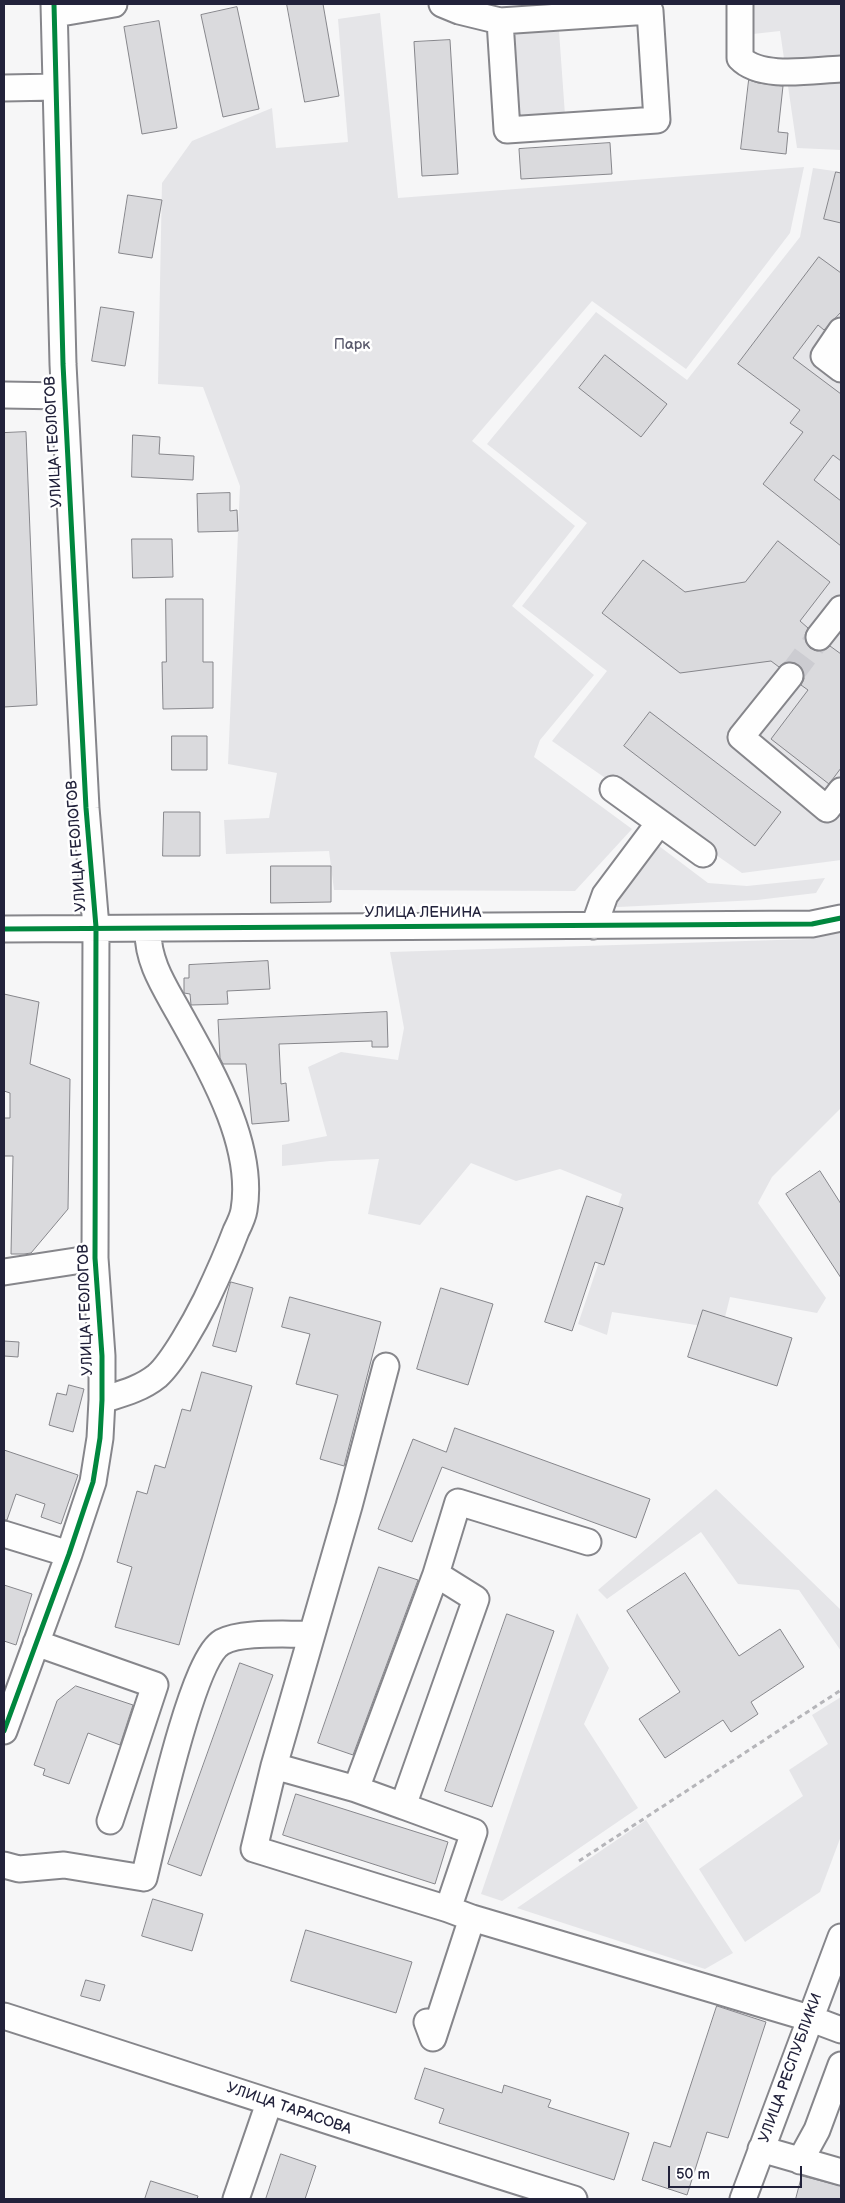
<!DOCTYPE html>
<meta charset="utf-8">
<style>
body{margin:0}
#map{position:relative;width:845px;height:2203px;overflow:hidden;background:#f6f6f7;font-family:"Balsamiq Sans",sans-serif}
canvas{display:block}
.frame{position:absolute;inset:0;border:5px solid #22223b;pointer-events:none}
.scale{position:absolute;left:668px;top:2166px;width:134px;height:22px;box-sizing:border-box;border:2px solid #22223b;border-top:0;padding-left:6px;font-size:15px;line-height:18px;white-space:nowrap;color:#22223b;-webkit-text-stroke:4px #fff;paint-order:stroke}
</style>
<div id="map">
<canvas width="845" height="2203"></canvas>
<div class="frame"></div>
<div class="scale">50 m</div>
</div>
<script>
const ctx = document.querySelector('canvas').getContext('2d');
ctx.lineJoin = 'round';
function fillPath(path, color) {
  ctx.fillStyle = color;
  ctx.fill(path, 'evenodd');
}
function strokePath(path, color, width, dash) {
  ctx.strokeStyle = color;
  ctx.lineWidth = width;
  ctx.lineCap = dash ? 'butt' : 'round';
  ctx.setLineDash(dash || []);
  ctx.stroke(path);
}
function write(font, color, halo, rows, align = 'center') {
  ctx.font = font + ' "Balsamiq Sans",sans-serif';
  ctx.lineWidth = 5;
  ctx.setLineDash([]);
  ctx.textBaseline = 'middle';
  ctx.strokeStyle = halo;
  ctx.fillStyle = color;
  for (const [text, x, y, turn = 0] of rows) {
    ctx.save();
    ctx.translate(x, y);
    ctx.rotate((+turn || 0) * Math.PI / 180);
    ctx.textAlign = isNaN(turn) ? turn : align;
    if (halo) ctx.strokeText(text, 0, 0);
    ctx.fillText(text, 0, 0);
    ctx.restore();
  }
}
fillPath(new Path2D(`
 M753,4H841V150L797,148L780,31L753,34Z
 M380,13L398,198L804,167L790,233L686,369L592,301L472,441L575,526L512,606L594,675L540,740L534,757L632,829L575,891L334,890L329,851L226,854L224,820L269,818L277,773L228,764L240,486L203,387L158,384L162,183L192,141L272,108L276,148L348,142L338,19Z
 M559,31L565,115L512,118L507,34Z
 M813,168L841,172V860L742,873L552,741L607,671L522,606L587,523L487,444L596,312L687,380L800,237Z
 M659,846L708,883L747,886L825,878L816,893L757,900L599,908Z
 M841,924V1108L772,1177L758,1203L826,1298L817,1313L730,1297L722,1329L612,1312L607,1335L578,1324L622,1194L560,1169L516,1181L471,1163L420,1225L368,1214L379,1159L330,1161L282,1166V1145L327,1136L308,1067L341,1052L398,1060L404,1028L390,952L810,939Z
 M716,1489L841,1610V1651L799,1590L738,1584L701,1532L607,1599L598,1590Z
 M577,1613L609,1668L584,1724L638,1808L502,1901L481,1894Z
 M841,1697V1836L820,1892L745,1942L699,1869L803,1796L789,1770L828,1744L812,1715Z
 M646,1820L733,1953L705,1969L517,1908Z`), '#e5e5e8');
const building = new Path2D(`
 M287,4H323L339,96L305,102Z
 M237,7L259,109L223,117L201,15Z
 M159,21L177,128L142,134L124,27Z
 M450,40L458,174L422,176L414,42Z
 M749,80L758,83L783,86L778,132L788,133L786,154L741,149Z
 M610,143L612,174L521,179L519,149Z
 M836,172L841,173V223L824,219Z
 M128,195L162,200L152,258L119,253Z
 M819,257L841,273V312L824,330L818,325L793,358L841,394V461L833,455L814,480L841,501V546L763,484L803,432L790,423L800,410L738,364Z
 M101,307L134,312L125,366L92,361Z
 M605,355L667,404L641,437L579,388Z
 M26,432L37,705L4,707V433Z
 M133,435L160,437L159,454L194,456L193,480L132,477Z
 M230,493V511L237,510L238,531L198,532L197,494Z
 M132,539H172L173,577L133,578Z
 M778,541L830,582L800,621L808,628L805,635L806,642L810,648L817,651L825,650L830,646L841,654V768L829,784L771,739L808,690L801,685L804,679V671L799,665L793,662H785L779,667L771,661L680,673L602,613L643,560L685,592L745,582Z
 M166,599H203V662H213V708L163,709L162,662H166Z
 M650,712L781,812L755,846L624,746Z
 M172,736H207V770H172Z
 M164,812H200V856H163Z
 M271,866H331V902L271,903Z
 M268,961L270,989L227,991L228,1004L191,1005L190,994L184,993V978H189V965Z
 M4,994L39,1002L30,1064L70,1079L68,1209L31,1253L24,1254H11L13,1156H4V1118H10V1093L4,1091Z
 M387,1012L388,1047H372V1041L279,1044L281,1084L286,1083L289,1121L252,1124L246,1064H223L220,1058L218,1020Z
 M820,1171L841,1204V1278L786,1194Z
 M587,1196L623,1208L604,1265L595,1262L572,1331L545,1322Z
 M231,1282L253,1288L236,1352L213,1346Z
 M441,1288L493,1304L468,1385L417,1369Z
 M290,1297L381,1322L344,1466L320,1459L338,1395L296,1384L310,1334L282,1327Z
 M703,1310L792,1338L777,1386L688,1357Z
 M4,1341L19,1342L18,1357L4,1356Z
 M202,1372L252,1386L179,1645L115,1627L132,1567L117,1562L137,1491L147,1494L155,1465L165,1468L182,1409L190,1411Z
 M69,1385L84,1389L73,1432L49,1425L57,1393L66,1395Z
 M455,1428L650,1499L636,1538L442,1467L412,1542L378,1529L413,1439L446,1452Z
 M4,1450L78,1475L61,1524L41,1517L45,1504L16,1494L7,1520H4Z
 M379,1567L418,1580L353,1755L318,1743Z
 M685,1573L739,1656L780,1629L804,1667L751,1702L758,1714L731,1732L723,1720L665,1758L639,1719L680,1692L627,1611Z
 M4,1585L32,1594L16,1645L4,1641Z
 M507,1614L554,1631L492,1807L445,1791Z
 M240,1663L273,1675L201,1876L168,1864Z
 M76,1686L133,1705L120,1745L88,1733L69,1784L43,1775L45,1769L34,1765L57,1701Z
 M296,1794L448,1842L435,1884L283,1835Z
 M153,1899L203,1914L192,1951L142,1936Z
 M306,1930L412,1962L396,2013L291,1981Z
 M86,1980L105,1985L100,2001L81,1996Z
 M717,2006L766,2022L728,2138L707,2132L687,2195L642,2180L654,2142L670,2147Z
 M425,2068L502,2093L504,2085L551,2100L548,2107L629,2133L614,2180L439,2123L444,2109L415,2099Z
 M281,2154L316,2166L305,2199H266Z
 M802,2176L841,2186V2199H796Z
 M151,2181L198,2196L197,2199H145Z`);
fillPath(building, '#dadadd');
strokePath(building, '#86868b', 1);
strokePath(new Path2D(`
 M790,676L819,637`), '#ccccd1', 25, [25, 12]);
const minor = new Path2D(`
 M442,4L459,11L500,21L650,11L657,120L507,130L500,21
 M740,4V58C761,80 813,70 841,69
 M55,14L114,4
 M4,88L56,87
 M841,331L824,356L841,369
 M4,395L64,396
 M819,637L841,609
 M790,676L741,737L827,809L841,791
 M613,789L703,854
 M594,926L605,895L659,823
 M4,929L812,924L841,918
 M4,1272L95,1258
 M102,1400C121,1394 141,1389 157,1376C173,1362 196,1320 206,1300C217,1277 227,1255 236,1231C239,1225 243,1217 244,1210C255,1144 210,1069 179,1013C164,986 147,961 148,929
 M4,1534L69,1554
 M36,1643L155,1685L110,1821
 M4,1731L69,1554L93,1482L100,1438L102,1400V1356L95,1258L96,927L86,808L63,364L54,4
 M274,1766L349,1506L386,1366
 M356,1789L436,1574
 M403,1806L356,1789L274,1766L254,1849L448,1909L472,1918L809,2018L841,2030
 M4,1865L19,1869L64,1865L144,1878C154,1838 191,1660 222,1642C242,1631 288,1635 312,1634
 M448,1909L474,1832L403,1806L476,1599L436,1574L458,1502L588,1542
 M4,2016C194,2077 384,2140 574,2199
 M427,2022L433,2038L472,1918
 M761,2149L841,2172
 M800,2161L817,2130L841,2065
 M236,2199L269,2103
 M743,2199L841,1937`);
strokePath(minor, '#86868b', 29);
strokePath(new Path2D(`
 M579,1861L841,1690`), '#b5b5b9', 3, [5, 4]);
strokePath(minor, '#fefefe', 25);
strokePath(new Path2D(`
 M4,929L812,924L841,918
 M4,1731L69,1554L93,1482L100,1438L102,1400V1356L95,1258L96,927L86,808L63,364L54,4`), '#00873e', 5);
write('15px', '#58586b', '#fff', [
 ["Парк",352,345]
]);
write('15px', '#22223b', '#fff', [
 ["УЛИЦА ГЕОЛОГОВ",54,442,-93],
 ["УЛИЦА ГЕОЛОГОВ",77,846,-94],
 ["УЛИЦА ЛЕНИНА",423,913],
 ["УЛИЦА ГЕОЛОГОВ",86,1310,-92],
 ["УЛИЦА РЕСПУБЛИКИ",791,2068,-70],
 ["УЛИЦА ТАРАСОВА",289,2109,19]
]);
</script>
